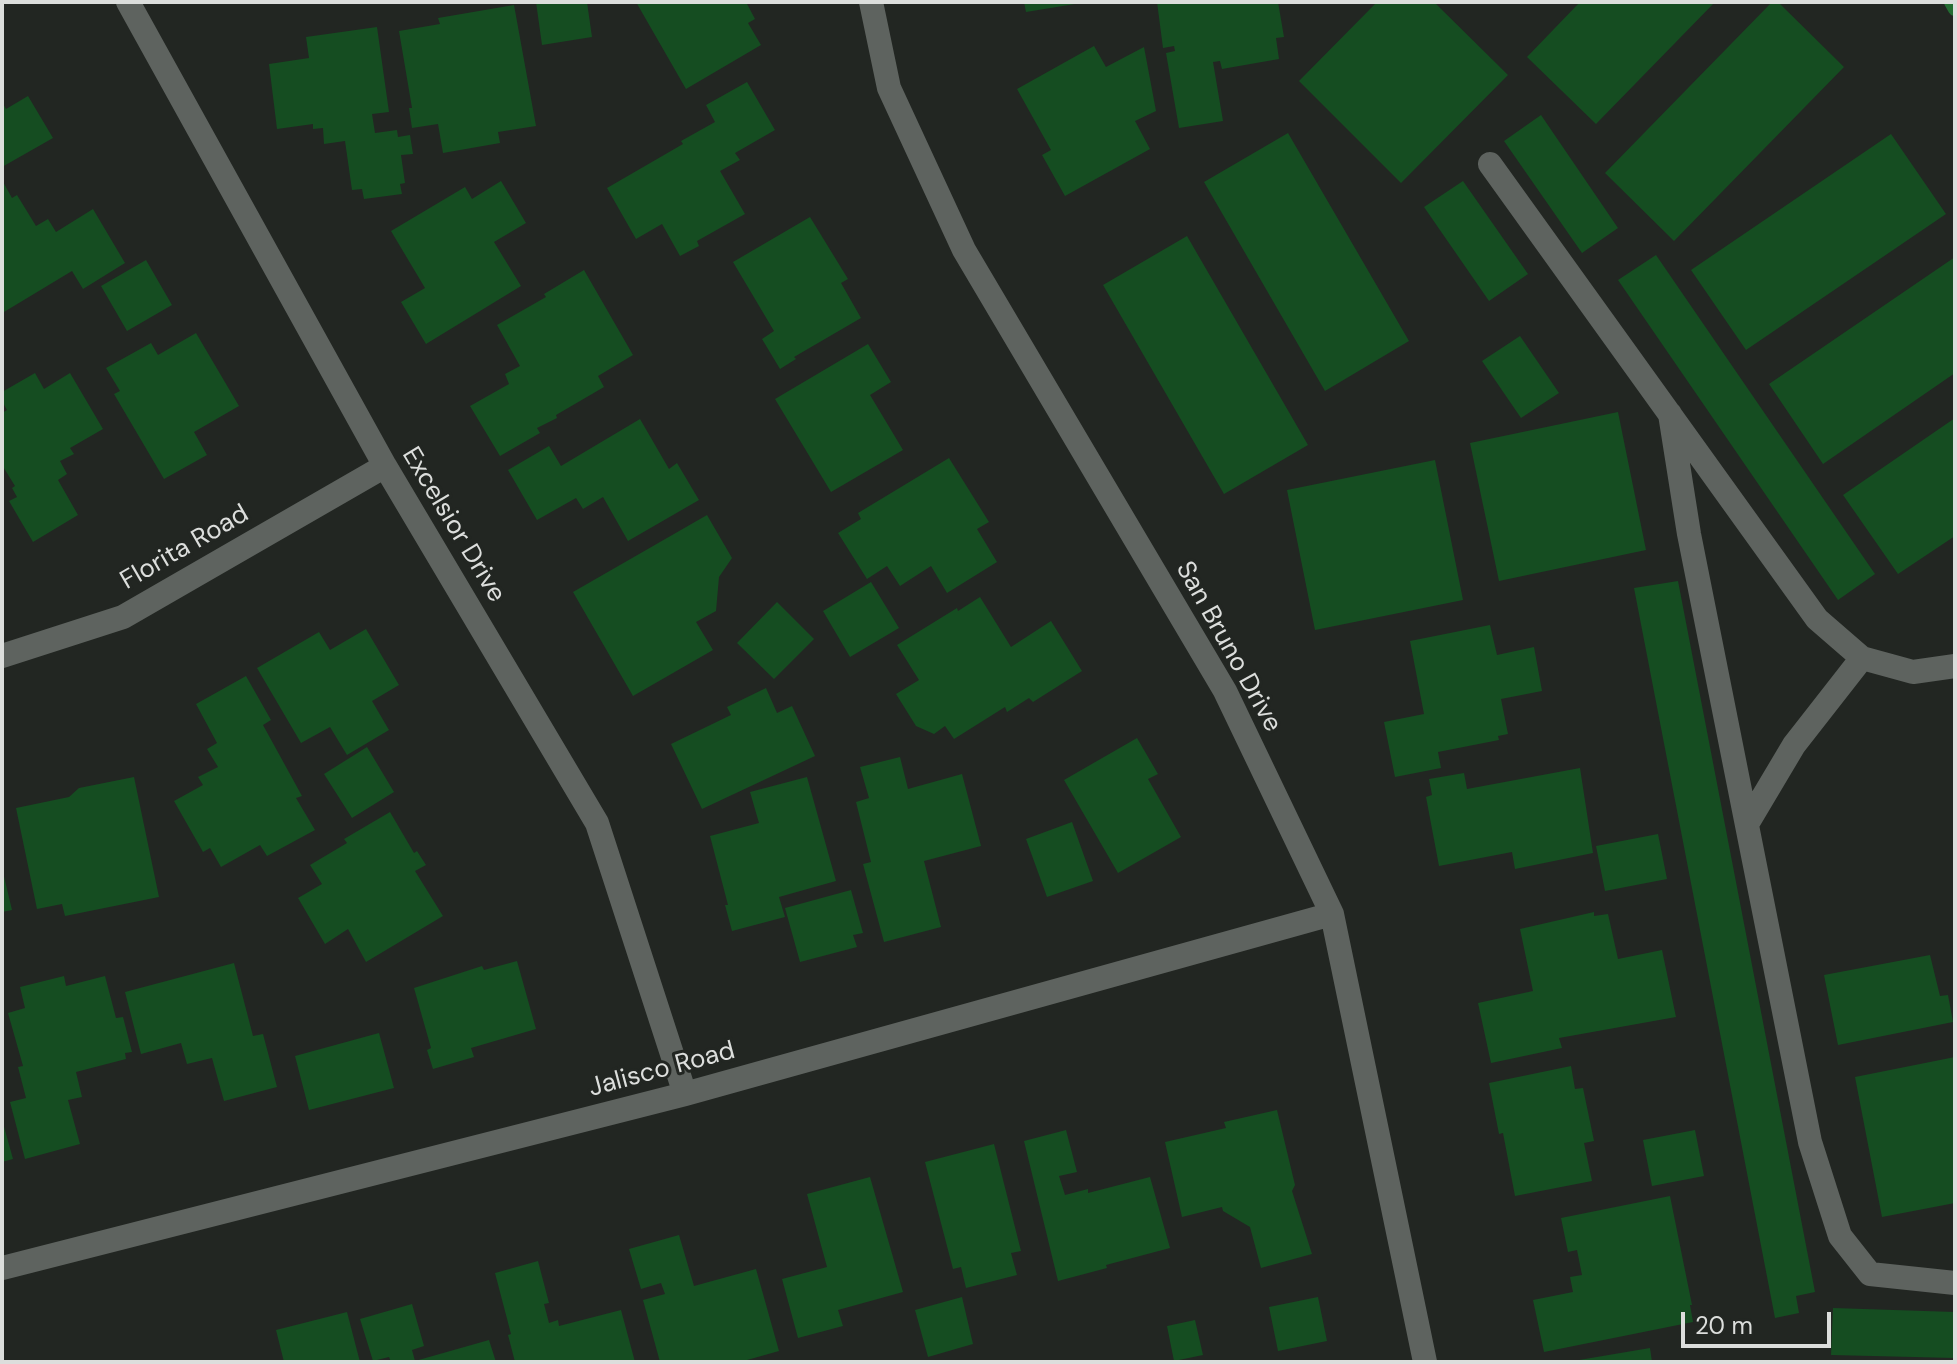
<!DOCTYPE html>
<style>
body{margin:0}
#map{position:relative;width:1957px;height:1364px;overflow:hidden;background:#222622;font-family:"DM Sans",sans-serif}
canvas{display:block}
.frame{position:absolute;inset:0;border:4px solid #dcdedc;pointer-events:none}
.scale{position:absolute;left:1681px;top:1312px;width:150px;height:36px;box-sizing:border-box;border:4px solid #dcdedc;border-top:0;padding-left:10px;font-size:24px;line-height:28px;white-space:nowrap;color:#dcdedc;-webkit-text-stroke:6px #222622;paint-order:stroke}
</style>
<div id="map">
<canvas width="1957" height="1364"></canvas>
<div class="frame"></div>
<div class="scale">20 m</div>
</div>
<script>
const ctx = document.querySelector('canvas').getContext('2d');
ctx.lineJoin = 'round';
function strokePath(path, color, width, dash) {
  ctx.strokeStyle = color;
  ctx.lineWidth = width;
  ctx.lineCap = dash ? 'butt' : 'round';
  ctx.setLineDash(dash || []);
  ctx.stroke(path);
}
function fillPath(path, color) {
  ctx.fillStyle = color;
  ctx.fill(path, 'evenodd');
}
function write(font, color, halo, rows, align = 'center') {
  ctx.font = font + ' "DM Sans",sans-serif';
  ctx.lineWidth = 6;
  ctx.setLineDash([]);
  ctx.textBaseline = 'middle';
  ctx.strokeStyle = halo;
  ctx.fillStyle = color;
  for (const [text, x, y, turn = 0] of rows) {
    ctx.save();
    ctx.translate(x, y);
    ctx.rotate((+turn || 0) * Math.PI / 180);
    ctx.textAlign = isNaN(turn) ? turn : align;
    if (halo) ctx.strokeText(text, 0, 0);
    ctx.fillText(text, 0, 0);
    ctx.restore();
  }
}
strokePath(new Path2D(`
 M1951,2L1955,9`), '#236c32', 14);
fillPath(new Path2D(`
 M536,2H587L592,37L542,45Z
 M636,2H746L755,19L748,23L761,45L686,89Z
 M1024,2H1075V4L1026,12Z
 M1157,2H1278L1284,37L1276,38L1279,59L1222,69L1220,61L1213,62L1223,121L1179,128L1166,53L1175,51L1174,46L1163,48Z
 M1377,2H1434L1508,75L1401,183L1299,81Z
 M1580,2H1715L1596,124L1527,57Z
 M1772,2H1778L1844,67L1674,241L1605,173Z
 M514,5L536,126L498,132L500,143L443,153L438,124L412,128L409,108H412L399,31L440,24L438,18Z
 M377,27L389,112L372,114L375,133L397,130L398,137L410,135L413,154L401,155L405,183L400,184L402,194L364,199L362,189L352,190L345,141L324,144L323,128L313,129V124L277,129L269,64L309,58L306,37Z
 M1094,46L1106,67L1144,47L1156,111L1135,121L1150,149L1065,196L1042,155L1051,150L1017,89Z
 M747,82L775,130L735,153L740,160L720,171L745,214L697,241L699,246L680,256L662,224L636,239L607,188L683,144L681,141L715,122L706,105Z
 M28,96L53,138L2,167V102L6,109Z
 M1541,115L1618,228L1582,253L1504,141Z
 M1288,133L1409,341L1325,391L1204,182Z
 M1891,134L1946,214L1746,350L1691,270Z
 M2,180L12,198L17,195L36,226L48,219L56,232L93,209L125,263L83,289L72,271L4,312L2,308Z
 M501,181L526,223L494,242L521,286L426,344L401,302L425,288L391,231L465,187L472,199Z
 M1463,181L1528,274L1489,301L1424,207Z
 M810,217L848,279L841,283L861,318L794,357L796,359L780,369L762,339L774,331L733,262Z
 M1187,236L1308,445L1224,494L1103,285Z
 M1656,255L1875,574L1838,600L1618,280Z
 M1955,257V373L1823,464L1769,384Z
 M146,260L172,305L127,331L101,286Z
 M584,270L633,355L598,376L604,387L556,415L557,418L537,428L540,433L500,456L470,406L509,384L505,374L520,366L497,325L546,297L544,294Z
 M196,333L239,406L194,432L207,455L164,479L114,394L120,391L106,368L151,343L158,355Z
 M1520,336L1559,393L1521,418L1482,361Z
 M868,344L891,382L870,395L903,450L831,492L775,399Z
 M35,373L44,389L70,373L103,429L70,448L74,454L60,461L67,474L58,480L78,515L33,542L9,501L17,497L12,488L15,486L2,465V413L7,410L2,401V392Z
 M1618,412L1646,550L1499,581L1470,443Z
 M1955,418V536L1898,574L1843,495Z
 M640,419L669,469L677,463L699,500L628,541L603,497L583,509L576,498L537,520L508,470L549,446L561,466Z
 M949,458L989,522L977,529L997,562L947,593L931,566L900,586L887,566L867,579L838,533L861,519L858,513Z
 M1435,460L1463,600L1315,630L1287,490Z
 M707,515L732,558L719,577L716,611L696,622L713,650L633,696L573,592Z
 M1678,581L1815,1292L1796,1296L1799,1313L1775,1318L1634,588Z
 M871,582L899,628L850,657L823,611Z
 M980,597L1011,647L1051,621L1082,671L1033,702L1029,698L1007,712L1005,707L954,739L945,726L934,734L916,726L896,694L919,680L897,645L957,608L958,611Z
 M777,602L814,639L774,679L737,643Z
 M1490,625L1497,655L1534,647L1542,691L1501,699L1508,734L1498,736L1499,740L1438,752L1441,768L1395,777L1384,722L1424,714L1410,641Z
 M366,629L399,685L372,701L389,730L347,755L330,727L301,743L257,668L319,632L330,650Z
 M246,676L271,720L263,725L302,796L296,798L315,830L267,856L260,845L221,867L210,848L203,852L174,801L203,785L198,777L218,767L207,749L217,743L196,704Z
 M766,688L777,713L792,706L815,756L702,809L671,744L731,715L727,707Z
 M1137,738L1158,774L1148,779L1181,837L1118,873L1064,780Z
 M367,747L394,792L352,818L324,774Z
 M900,757L908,789L962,774L981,846L924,861L941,927L884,942L863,864L871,862L856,802L869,798L860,767Z
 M1580,768L1593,853L1515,869L1512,852L1439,866L1426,797L1432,795L1429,779L1464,773L1467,789Z
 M134,777L159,897L65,916L62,904L37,909L16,808L69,797L79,788Z
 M807,777L836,881L779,897L785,917L732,931L725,905H728L710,836L759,823L750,792Z
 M390,812L414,853L417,851L426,865L415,871L443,916L366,962L348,929L325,944L298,898L322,884L310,865L347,843L344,839Z
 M1072,822L1093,881L1047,897L1026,839Z
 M1658,834L1667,879L1605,891L1596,846Z
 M2,868L12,910L2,912Z
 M851,890L863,933L853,935L857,947L800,962L785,908Z
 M1594,912V916L1608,914L1618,959L1662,950L1676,1017L1559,1038L1562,1048L1491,1063L1478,1003L1533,991L1520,929Z
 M1930,955L1940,996L1948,995L1953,1022L1838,1045L1824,975Z
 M517,961L536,1029L471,1048L474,1057L433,1069L427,1050L431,1048L414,988L482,966L484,970Z
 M234,963L253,1036L263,1034L277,1087L224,1101L212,1058L187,1064L181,1043L141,1054L125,992Z
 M64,976L66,986L105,976L116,1018L123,1017L132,1052L125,1053L126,1059L76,1072L82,1097L68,1100L80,1144L25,1159L10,1102L26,1098L18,1067L23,1066L8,1013L25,1008L20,987Z
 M379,1033L394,1088L309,1110L295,1056Z
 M1955,1057V1203L1882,1217L1855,1077Z
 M1571,1066L1575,1089L1583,1088L1594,1141L1584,1143L1592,1181L1515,1196L1503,1133L1499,1134L1489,1083Z
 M1277,1110L1295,1185L1292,1191L1312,1254L1261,1268L1250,1227L1223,1211L1222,1207L1182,1217L1165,1142L1226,1128L1224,1122Z
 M3,1123L13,1159L2,1162V1124Z
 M1066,1130L1077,1172L1059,1176L1065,1195L1088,1189V1193L1150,1177L1170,1248L1106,1265L1107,1268L1058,1281L1024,1141Z
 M1695,1130L1704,1176L1652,1186L1643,1140Z
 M994,1144L1021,1251L1011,1253L1017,1275L966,1288L961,1267L953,1269L925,1162Z
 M870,1177L903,1292L838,1310L843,1326L798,1338L782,1279L827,1267L807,1194Z
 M1670,1196L1692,1305H1690L1693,1322L1544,1352L1533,1300L1573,1292L1570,1277L1582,1275L1577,1250L1568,1252L1561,1218Z
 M679,1235L694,1286L756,1269L779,1351L740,1362H660L643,1300L665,1294L661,1283L641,1289L629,1249Z
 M538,1261L549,1303L544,1304L549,1323L558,1320L559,1326L621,1310L635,1362H515L508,1335L511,1334L495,1273Z
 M962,1297L973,1344L928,1357L915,1310Z
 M1318,1297L1327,1341L1278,1351L1269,1307Z
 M412,1304L424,1346L412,1350L415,1361L489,1340L496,1362H391L389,1357L373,1361L360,1319Z
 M1833,1308L1955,1312V1358L1831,1355Z
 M347,1312L360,1362H284L276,1330Z
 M1195,1320L1203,1355L1174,1361L1167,1326Z
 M1650,1348L1652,1362H1579V1360Z`), '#154d21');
strokePath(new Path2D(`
 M1490,164L1817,619L1862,658L1913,672L1955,666
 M1670,414L1689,534L1810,1142L1840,1236L1870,1274L1955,1283
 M1747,824L1794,745L1862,658`), '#5e635f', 24);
strokePath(new Path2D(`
 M128,2L385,466L597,823L685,1094
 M871,2L889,88L964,250L1225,691L1332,914L1425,1362
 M2,656L123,617L385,466
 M2,1268L685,1094L1332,914`), '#5e635f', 24);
write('26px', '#dcdedc', '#222622', [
 ["Excelsior Drive",453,525,59],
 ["Florita Road",185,548,-30],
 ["San Bruno Drive",1228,647,61],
 ["Jalisco Road",662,1070,-15]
]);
</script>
